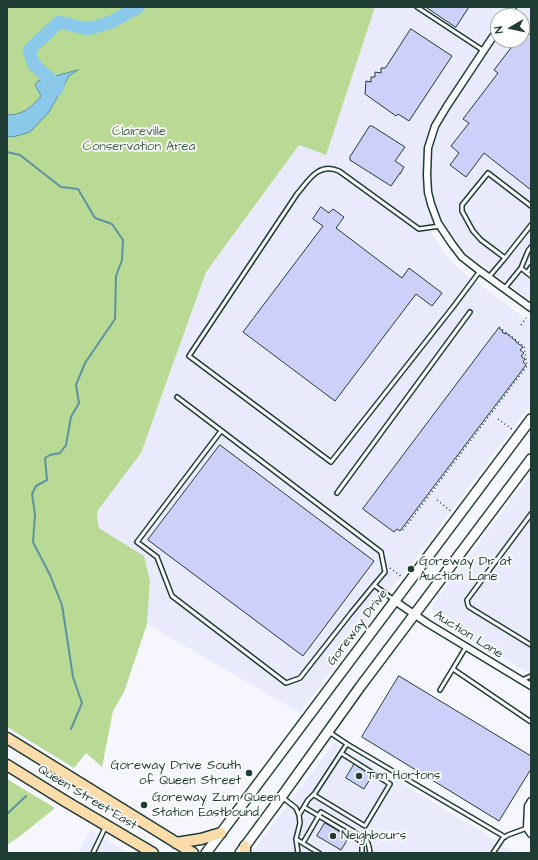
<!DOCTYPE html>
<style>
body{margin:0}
#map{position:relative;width:538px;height:860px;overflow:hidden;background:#f5f6fe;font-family:"Architects Daughter",sans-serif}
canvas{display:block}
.frame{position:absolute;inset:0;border:8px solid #1f3d34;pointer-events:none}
.north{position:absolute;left:490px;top:8px;width:40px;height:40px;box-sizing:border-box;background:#fff;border:1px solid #a5b1ae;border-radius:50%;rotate:261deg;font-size:11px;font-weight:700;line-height:16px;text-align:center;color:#1f3d34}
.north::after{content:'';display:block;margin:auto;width:14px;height:18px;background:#1f3d34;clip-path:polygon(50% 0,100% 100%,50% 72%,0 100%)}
</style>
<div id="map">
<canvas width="538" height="860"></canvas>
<div class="frame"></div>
<div class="north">N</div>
</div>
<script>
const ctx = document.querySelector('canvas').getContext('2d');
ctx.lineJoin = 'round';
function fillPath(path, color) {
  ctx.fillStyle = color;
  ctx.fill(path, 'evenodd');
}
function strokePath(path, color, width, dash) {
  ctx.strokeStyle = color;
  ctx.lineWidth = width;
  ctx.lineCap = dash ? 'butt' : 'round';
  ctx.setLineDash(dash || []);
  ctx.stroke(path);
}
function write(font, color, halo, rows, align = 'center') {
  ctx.font = font + ' "Architects Daughter",sans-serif';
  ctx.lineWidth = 3.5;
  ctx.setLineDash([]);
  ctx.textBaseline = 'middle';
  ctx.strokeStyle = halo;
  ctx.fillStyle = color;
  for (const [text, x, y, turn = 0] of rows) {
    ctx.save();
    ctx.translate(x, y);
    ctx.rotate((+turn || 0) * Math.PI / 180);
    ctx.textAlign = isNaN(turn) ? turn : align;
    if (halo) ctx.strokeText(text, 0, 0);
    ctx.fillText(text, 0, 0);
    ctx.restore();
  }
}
fillPath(new Path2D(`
 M375,7H531V301L426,224L443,251L455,265L462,271L531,323V404L401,578L397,580L379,606V607L300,713L147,624L150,581L144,556L99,528L97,516L98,510L141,453L206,272L299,145L326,154ZM498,16H522V40H498Z
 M531,474V674L441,624L434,618L433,614L432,608L434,603Z
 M335,742L516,853H254L256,847Z
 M91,830L128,853H78Z`), '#e9ebfd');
fillPath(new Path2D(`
 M7,7H375L326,155L299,145L206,272L141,453L98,510L97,516L99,528L144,556L150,581L147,624L124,692L113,711L102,767L86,753L74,768L7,727Z
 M7,779L55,808L24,833L7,845Z`), '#b8da94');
const water = new Path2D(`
 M78,70L69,76L49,112L30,132L13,137L7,136V115C23,115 32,107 41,96L35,85L38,81Z`);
fillPath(water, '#8ac9ea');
strokePath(water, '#5f91a1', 1);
strokePath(new Path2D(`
 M7,152L20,155L61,187L78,189L95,218L112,224L123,240L122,260L116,276L115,319L85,363L76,385L79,403L71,417L66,445L60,453L50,455L45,458L47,480L36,486L32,494L35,514L33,542L50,575L62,605L73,677L82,703L71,729
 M7,814L26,796`), '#5f91a1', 2);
strokePath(new Path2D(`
 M56,90L58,86L34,65L29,50L59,22L88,29L111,22L138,7`), '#8ac9ea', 13);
const building = new Path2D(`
 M426,7H469L456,27Z
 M411,29L452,56L409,121L398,114L396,116L365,94L366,81L371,82V77H375V72L381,73V68H385Z
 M525,31L531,35V190L484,153L466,177L450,165L459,153L451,146L469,123L463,119L498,73L494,70L517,40H522V34Z
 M370,126H372L405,147L395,161L404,167L400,174V173L391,186L350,160V157Z
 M321,207L329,213L333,209L344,217L336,228L402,278L409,268L442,293L432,306L416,294L335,401L243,332L323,226L313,219Z
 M499,328L503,331L502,332L505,334L506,333L516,341V342L523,347L520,350L524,353L521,356L525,359L523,362L526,365L400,531L397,529L394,532L363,509Z
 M220,445L374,561L303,656L148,540Z
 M399,676L531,756V769L499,821L362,737Z
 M355,763L373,774L364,789L346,778Z
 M325,823L349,837L341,850L317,836Z`);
fillPath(building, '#cdd1fa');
strokePath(building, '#1f3d34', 1);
const service = new Path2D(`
 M417,7L484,51
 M440,226L419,229L339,171C318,162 309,180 297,194L189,356L331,462L453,307L480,271
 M505,258L481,240L473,231L462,211V205L488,173L531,206
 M521,268L531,276
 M527,273L531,267
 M488,278L505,258L531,225
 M504,289L521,268L528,251L531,247
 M177,397L381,552L385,572L374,585L394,600
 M221,431L137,542L157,557L172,596L286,683L300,678L351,613L374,585
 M337,493L470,312
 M531,514L467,600L468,605L469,607L531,645
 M453,669L531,722
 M522,680L531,676
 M440,690L466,647
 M347,744L505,837
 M314,795L365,826L390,784L341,753
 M282,797L296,808L299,815L300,823L296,839L298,853
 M304,807L359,840L362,845V853
 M299,815L308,800L315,793L347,744L329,732
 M296,839L319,853
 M303,843L321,812L365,838C369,842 369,847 370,853
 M93,853L105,828
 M493,853L503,838L508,835L527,828`);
const minor = new Path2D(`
 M507,16L513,7
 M498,29L447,106L435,126L428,148L427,175L428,192L431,204L438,223L452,244L462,257L480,271L531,308
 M395,601L427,623L531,686
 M531,801L528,806L527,828L531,834`);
const secondary = new Path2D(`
 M206,853L531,419
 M240,853L282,796L360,687L531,459`);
const primary = new Path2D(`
 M7,738L193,853
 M7,765L65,801L153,853
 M176,843L201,839L221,833
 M245,846V853`);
strokePath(service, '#1f3d34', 6);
strokePath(minor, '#1f3d34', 9);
strokePath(secondary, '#1f3d34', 12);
strokePath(primary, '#1f3d34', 13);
strokePath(new Path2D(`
 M521,325L526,318
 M498,419L513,430
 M437,500L452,512
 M403,530L527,366L524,346L499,327
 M390,568L402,577`), '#1f3d34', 1.5, [1, 3]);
strokePath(service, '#fff', 3);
strokePath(minor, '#fff', 6);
strokePath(secondary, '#fff', 9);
strokePath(primary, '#fddcac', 10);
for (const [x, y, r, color] of [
 [411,569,4,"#1f3d34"],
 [249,773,4,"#1f3d34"],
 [359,776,4,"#1f3d34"],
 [144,805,4,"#1f3d34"],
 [333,836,4,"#1f3d34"]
]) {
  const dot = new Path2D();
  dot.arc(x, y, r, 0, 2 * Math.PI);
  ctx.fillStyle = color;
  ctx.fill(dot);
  strokePath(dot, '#fff', 1.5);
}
write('13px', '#45644c', '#fff', [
 ["Claireville",139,132],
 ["Conservation Area",139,147]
]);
write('13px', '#1f3d34', '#fff', [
 ["Goreway Dr at",419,562],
 ["Auction Lane",419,577],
 ["Goreway Drive South",241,766,"right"],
 ["of Queen Street",241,781,"right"],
 ["Tim Hortons",367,776],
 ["Goreway Zum Queen",152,798],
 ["Station Eastbound",152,813],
 ["Neighbours",341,836]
], 'left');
write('13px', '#1f3d34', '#fff', [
 ["Goreway Drive",358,628,-53],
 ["Auction Lane",468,635,32],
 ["Queen Street East",87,798,31]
]);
</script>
